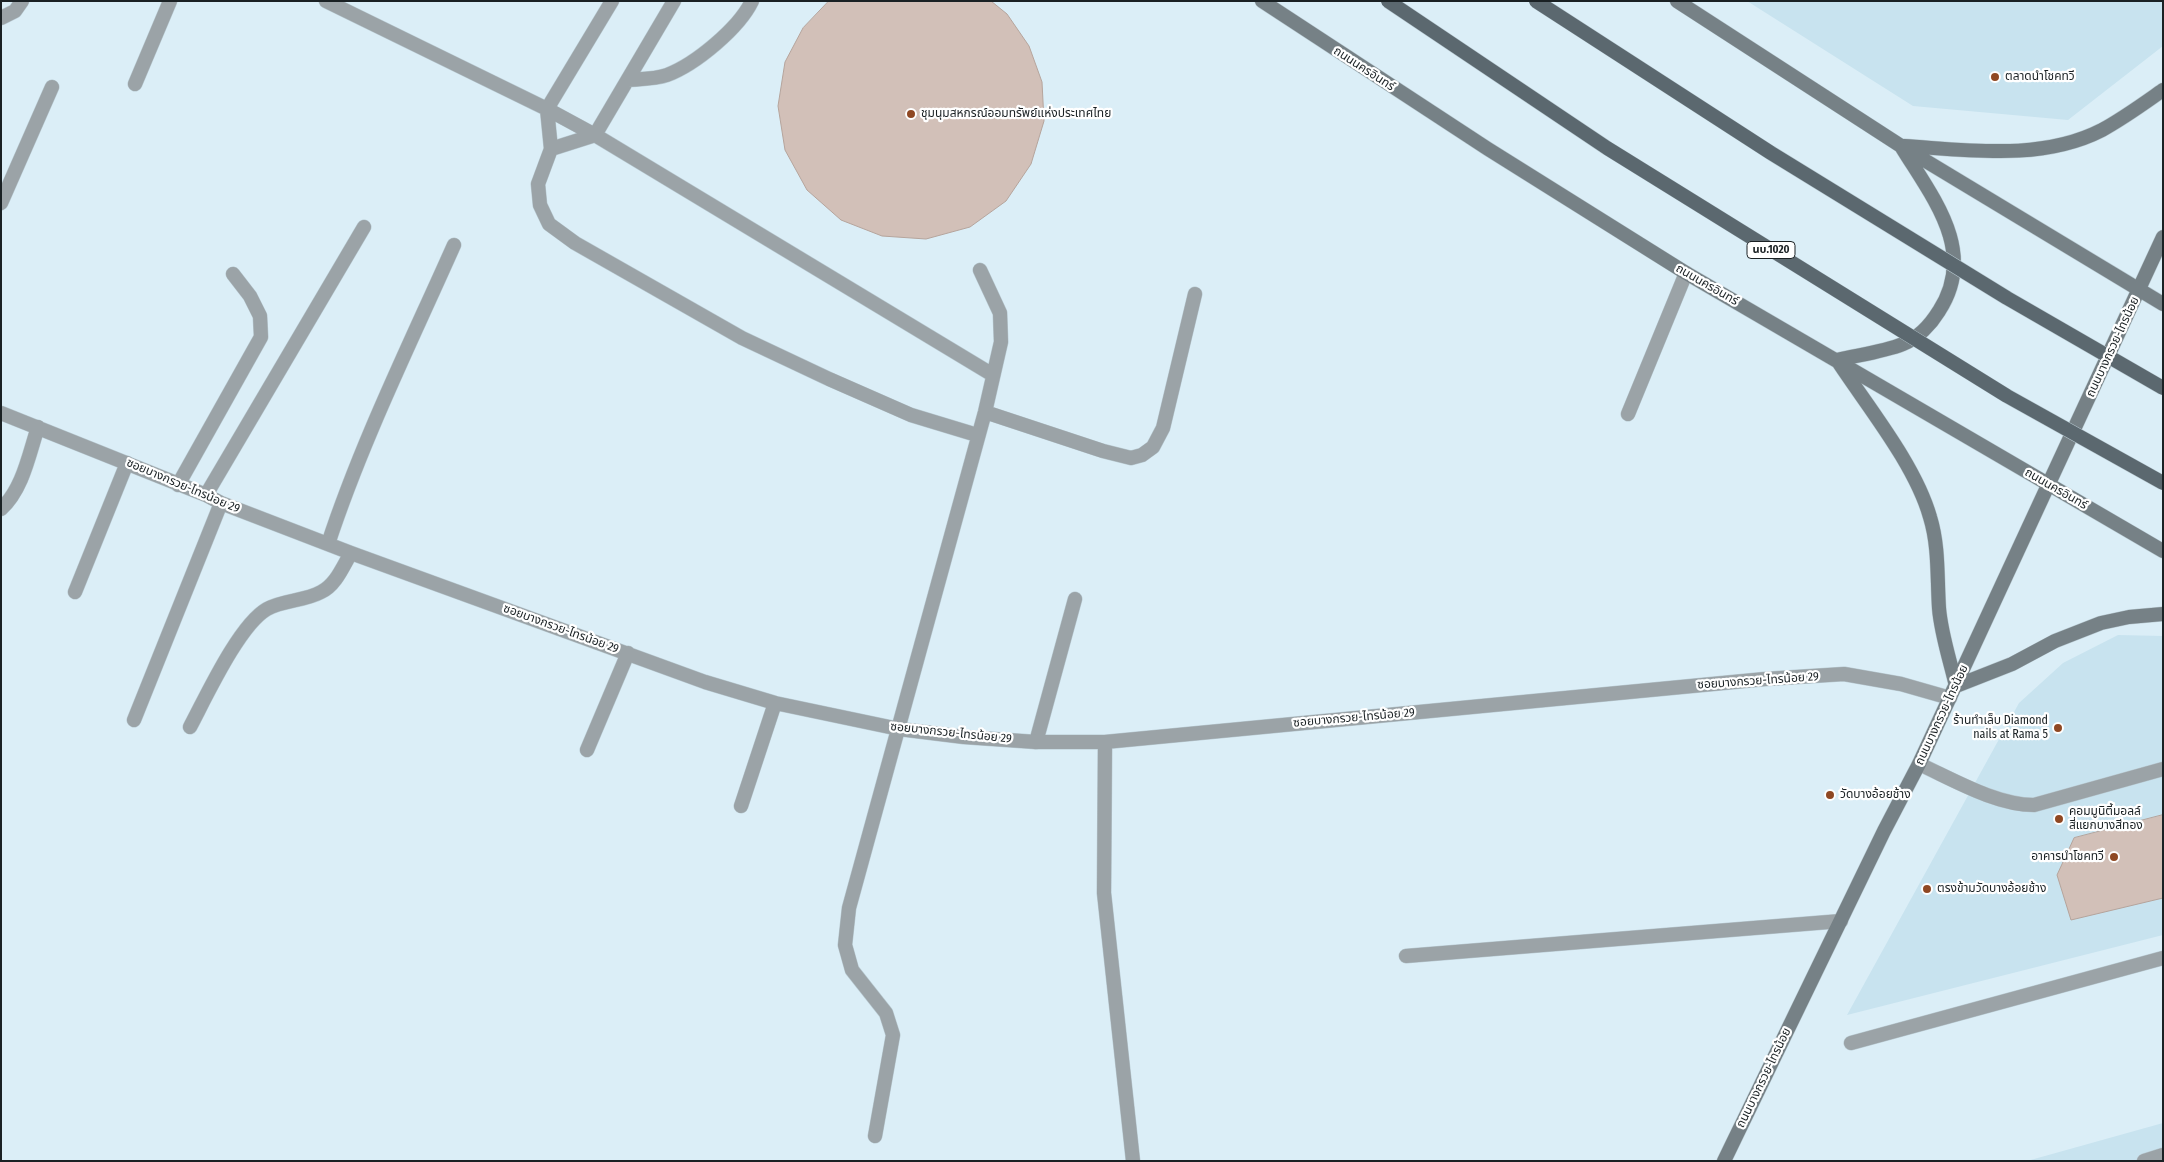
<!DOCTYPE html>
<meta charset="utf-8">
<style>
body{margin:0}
#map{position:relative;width:2164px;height:1162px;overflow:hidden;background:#dbeef7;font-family:"Fira Sans Condensed",sans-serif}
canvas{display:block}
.frame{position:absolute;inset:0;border:2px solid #1a2124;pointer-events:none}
</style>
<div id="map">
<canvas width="2164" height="1162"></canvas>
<div class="frame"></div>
</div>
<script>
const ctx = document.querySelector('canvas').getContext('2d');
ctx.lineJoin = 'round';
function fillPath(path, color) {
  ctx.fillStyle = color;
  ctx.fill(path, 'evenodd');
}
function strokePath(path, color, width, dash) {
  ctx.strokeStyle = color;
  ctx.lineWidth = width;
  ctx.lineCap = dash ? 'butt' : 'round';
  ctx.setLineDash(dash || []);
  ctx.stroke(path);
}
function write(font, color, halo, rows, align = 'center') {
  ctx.font = font + ' "Fira Sans Condensed","Noto Sans Thai",sans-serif';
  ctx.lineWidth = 4.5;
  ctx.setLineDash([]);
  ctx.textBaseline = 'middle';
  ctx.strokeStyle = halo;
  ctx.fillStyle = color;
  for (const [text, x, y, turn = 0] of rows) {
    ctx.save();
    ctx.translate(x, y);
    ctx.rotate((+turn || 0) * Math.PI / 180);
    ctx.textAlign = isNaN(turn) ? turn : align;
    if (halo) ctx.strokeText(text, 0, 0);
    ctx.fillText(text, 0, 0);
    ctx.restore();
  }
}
fillPath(new Path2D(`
 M1747,1H2163V46L2068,120L1913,106Z
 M2118,635L2163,636V935L1847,1015L2019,703L2063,663Z
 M2163,1123V1161H2027Z`), '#c8e3ef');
const building = new Path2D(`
 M829,1H991L1007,14L1029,46L1042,82L1044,121L1031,164L1006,201L970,227L926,239L882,236L841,220L807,190L785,150L778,106L785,62L803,28Z
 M2163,815V898L2071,920L2057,875L2074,838Z`);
fillPath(building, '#d2c0b8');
strokePath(building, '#b5a49c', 1);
const service = new Path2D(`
 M326,1L547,109L595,135L993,375
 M612,1L547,109L551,149L538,184L540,205L549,224L575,243L742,338L829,379L911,415L977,435
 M628,80C641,79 656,79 667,75C696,64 739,28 752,1
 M135,84L170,1
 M551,149L595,135L674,1
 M1,203L52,87
 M985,412L1103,451L1131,458L1142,455L1153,447L1163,428L1195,294
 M75,592L127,463
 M1036,742L1075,599
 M1919,764C1954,780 1996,805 2034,805L2163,769
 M1406,956L1841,921
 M875,1136L893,1035L886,1013L852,970L845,945L849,908L985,412L1001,342L1000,313L980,270
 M2144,1161L2163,1155`);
const minor = new Path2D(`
 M1,18L15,11L22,1
 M1,413L206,495L221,503L351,553L705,682L775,703L899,729L964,737L1036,742H1105L1765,679L1844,674L1901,684L1950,698
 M1628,414L1686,273
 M178,485L261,337L260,316L250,296L233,274
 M206,495L364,227
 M1,509C23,489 29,454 38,427
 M328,544C362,441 410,344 454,245
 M134,720L221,503
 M190,727C206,697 239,625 267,609C283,600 305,601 321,592C336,585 343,566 351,553
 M1105,742L1104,893L1133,1161
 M587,750L628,653
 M741,806L775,703
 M1851,1043L2163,958`);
const secondary = new Path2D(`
 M1262,1L1488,149L1686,273L2163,551
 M1677,1L1901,146L2163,304
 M1901,146C1932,197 1978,251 1939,311C1931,324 1918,338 1903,344C1883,352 1858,355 1837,360C1867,406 1915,464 1930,517C1939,546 1937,577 1939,608C1941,634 1950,660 1956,686
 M1904,146C1969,150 2042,161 2102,130C2124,118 2143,104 2163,90
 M1956,686L2012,664L2055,641L2101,623L2129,617L2163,614
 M1724,1161L1884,831L1919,764L2163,237`);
strokePath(service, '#b8c9d1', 15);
strokePath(minor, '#b8c9d1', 15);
strokePath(secondary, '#b8c9d1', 15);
strokePath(service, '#9ba3a7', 14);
strokePath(minor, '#9ba3a7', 14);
strokePath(secondary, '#768186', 14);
const primaryBridge = new Path2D(`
 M1388,1L1607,148L2007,396L2163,483
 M1536,1L1771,153L2007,298L2163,388`);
strokePath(primaryBridge, '#b8c9d1', 15, []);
strokePath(primaryBridge, '#5b686f', 14);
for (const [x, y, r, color] of [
 [1995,77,5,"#8f4823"],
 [911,114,5,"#8f4823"],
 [2058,728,5,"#8f4823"],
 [1830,795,5,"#8f4823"],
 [2059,819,5,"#8f4823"],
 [2114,857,5,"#8f4823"],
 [1927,889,5,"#8f4823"]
]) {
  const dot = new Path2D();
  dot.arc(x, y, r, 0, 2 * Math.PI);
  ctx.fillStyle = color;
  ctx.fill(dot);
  strokePath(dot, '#fff', 2);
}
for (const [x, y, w] of [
 [1771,250,48]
]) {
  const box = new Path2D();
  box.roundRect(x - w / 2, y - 8.5, w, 17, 4);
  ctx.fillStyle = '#fff';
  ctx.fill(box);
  strokePath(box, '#1a2124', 1);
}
write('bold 11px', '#1a2124', null, [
 ["นบ.1020",1771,250]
]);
write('12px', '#1a2124', '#fff', [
 ["ถนนนครอินทร์",1364,69,33],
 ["ถนนนครอินทร์",1707,285,30],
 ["ถนนบางกรวย-ไทรน้อย",2113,347,-65],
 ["ซอยบางกรวย-ไทรน้อย 29",183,486,23],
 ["ถนนนครอินทร์",2056,489,30],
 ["ซอยบางกรวย-ไทรน้อย 29",561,629,20],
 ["ซอยบางกรวย-ไทรน้อย 29",1758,681,-4],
 ["ถนนบางกรวย-ไทรน้อย",1942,715,-65],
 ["ซอยบางกรวย-ไทรน้อย 29",1354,718,-5],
 ["ซอยบางกรวย-ไทรน้อย 29",951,733,6],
 ["ถนนบางกรวย-ไทรน้อย",1764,1078,-64]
]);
write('12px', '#1a2124', '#fff', [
 ["ตลาดนำโชคทวี",2005,77],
 ["ชุมนุมสหกรณ์ออมทรัพย์แห่งประเทศไทย",921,114],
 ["ร้านทำเล็บ Diamond",2048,721,"right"],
 ["nails at Rama 5",2048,735,"right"],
 ["วัดบางอ้อยช้าง",1840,795],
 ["คอมมูนิตี้มอลล์",2069,812],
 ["สี่แยกบางสีทอง",2069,826],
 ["อาคารนำโชคทวี",2104,857,"right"],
 ["ตรงข้ามวัดบางอ้อยช้าง",1937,889]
], 'left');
</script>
